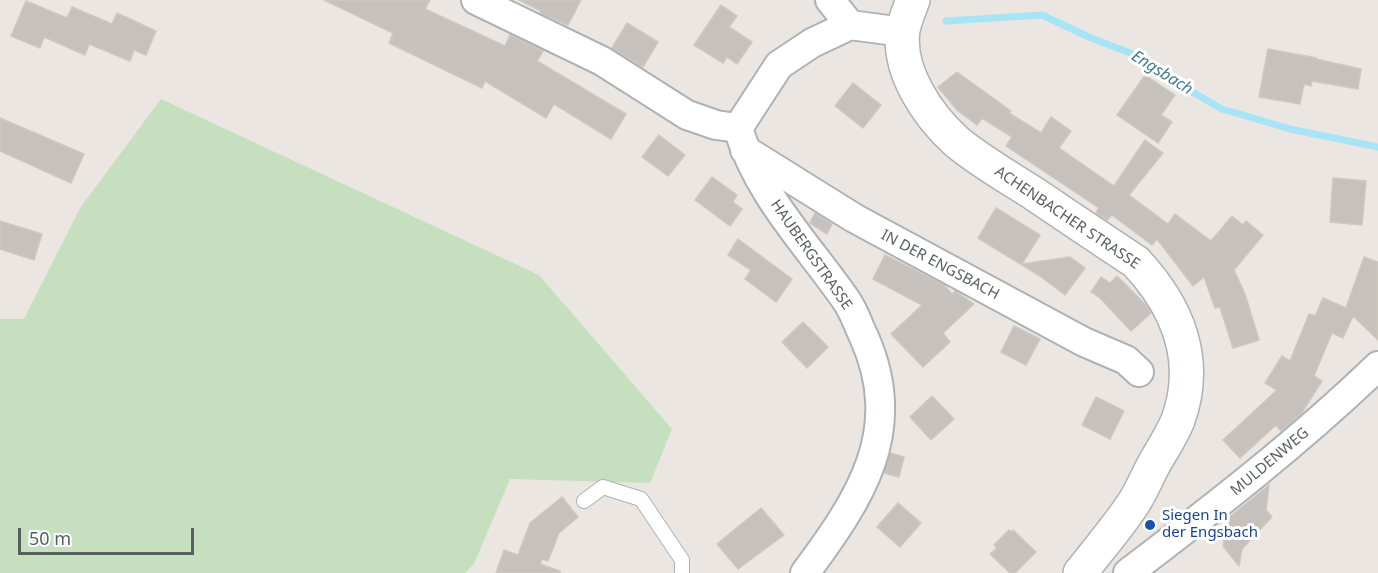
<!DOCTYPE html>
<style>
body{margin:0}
#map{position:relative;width:1378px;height:573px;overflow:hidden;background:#ebe6e1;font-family:"Noto Sans",sans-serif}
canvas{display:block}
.scale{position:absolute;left:18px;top:528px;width:176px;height:27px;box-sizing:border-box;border:3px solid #595e60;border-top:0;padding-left:8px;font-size:18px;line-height:21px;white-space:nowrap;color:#595e60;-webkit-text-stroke:4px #fff;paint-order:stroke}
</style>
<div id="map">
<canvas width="1378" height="573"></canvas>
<div class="scale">50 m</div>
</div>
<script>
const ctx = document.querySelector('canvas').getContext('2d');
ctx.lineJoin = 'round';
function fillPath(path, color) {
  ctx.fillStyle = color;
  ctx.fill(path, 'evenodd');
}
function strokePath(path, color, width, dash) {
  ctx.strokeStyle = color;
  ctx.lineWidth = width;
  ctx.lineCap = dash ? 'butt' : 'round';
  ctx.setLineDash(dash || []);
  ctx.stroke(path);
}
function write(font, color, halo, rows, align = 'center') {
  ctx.font = font + ' "Noto Sans",sans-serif';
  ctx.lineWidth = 6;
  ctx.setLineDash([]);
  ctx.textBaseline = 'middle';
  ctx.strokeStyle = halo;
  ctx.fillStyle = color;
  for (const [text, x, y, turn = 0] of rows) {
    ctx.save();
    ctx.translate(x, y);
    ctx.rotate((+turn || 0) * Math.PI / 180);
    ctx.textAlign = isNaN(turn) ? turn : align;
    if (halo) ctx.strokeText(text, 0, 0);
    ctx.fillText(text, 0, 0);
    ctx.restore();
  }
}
fillPath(new Path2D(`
 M161,99L539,275L672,429L650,483L510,479L474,564L465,573H0V319H24L80,208Z`), '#c6e0bf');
strokePath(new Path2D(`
 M946,21L1042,15L1091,38L1146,59L1182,86L1222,109L1290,129L1378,147`), '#a6e4f6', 7);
const building = new Path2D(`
 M324,0H430L425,9L505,46L510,35L543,51L537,61L626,114L611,139L554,104L546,118L485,81L482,88L389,43L393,33Z
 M519,0H581L568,25L540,13L541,11Z
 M26,1L67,18L72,7L112,24L117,13L156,31L146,55L134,50L130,61L89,44L85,55L44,37L40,48L11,36Z
 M721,5L737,16L729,27L752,42L737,64L727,57L723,63L694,45Z
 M627,23L658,42L643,67L612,48Z
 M1268,49L1317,58L1316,59L1361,69L1358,89L1312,81L1311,86L1304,84L1300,104L1259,97Z
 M957,72L1011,111L1009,113L1041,133L1051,117L1071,131L1059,148L1114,186L1145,140L1163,153L1129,195L1168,224L1175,214L1211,241L1232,216L1243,225L1246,221L1263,235L1234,270L1245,294L1259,340L1233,348L1220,307L1215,308L1204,277L1193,286L1157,239L1152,245L1112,215L1107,220L1096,213L1099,208L1006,146L1012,137L982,118L977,125L957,110L938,87Z
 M1145,75L1175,95L1161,115L1172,122L1158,143L1117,115Z
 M853,83L881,105L863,128L835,106Z
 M0,118L84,154L71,183L0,151Z
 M659,135L685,155L668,176L642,157Z
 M712,177L737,195L733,202L742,209L730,226L695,200Z
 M1333,178L1366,181L1362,225L1330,222Z
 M996,208L1040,235L1022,264L1070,257L1085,268L1065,295L1040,276L978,238Z
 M815,213L832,224L827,234L810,223Z
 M0,221L42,234L34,260L0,249Z
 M738,239L792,279L776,302L745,279L751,270L728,255Z
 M885,255L944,285L952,294L955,291L974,304L943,333L950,342L923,367L891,334L922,305L873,279Z
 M1364,257L1378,262V340L1353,316L1343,338L1332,333L1314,376L1322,381L1301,414L1281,431L1276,425L1240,458L1223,440L1277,390L1265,383L1282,356L1290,361L1309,314L1315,316L1323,298L1346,308Z
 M1117,276L1145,304L1151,313L1131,331L1100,298L1091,292L1101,277L1110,283Z
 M803,322L828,347L807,368L782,342Z
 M1014,326L1040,339L1026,365L1001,352Z
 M932,396L954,419L931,440L910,417Z
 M1096,397L1124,411L1110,439L1082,425Z
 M890,453L904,457L899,477L884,473Z
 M1269,485L1266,510L1272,517L1242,549L1239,566L1223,546L1227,519Z
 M562,497L578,517L559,533L548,561L542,559L540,564L560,571V573H496L504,550L518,555L530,523Z
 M898,503L921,523L900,547L877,527Z
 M761,508L784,535L738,569L717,544Z
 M1009,530L1012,532L1013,530L1036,552L1015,573H1010L990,554L997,548L994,545Z`);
fillPath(building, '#c6c1bd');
strokePath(building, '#cfc7c0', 1.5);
const service = new Path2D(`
 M584,501L603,487L641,499L682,560V573`);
const minor = new Path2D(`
 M476,0L602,61L687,115L716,125L738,128
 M830,0L850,25
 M745,150L854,218L1084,342L1126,360L1139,372
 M805,573C860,499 906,431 864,337C858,325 854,311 846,300C807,244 758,195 738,128L779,65L812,43L850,25L903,32
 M1128,573C1215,507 1300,441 1378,366`);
const secondary = new Path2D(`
 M913,0C909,10 905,20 903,30C897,71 928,116 957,142C980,161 1008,177 1033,193C1067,216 1101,239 1136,262C1177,306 1200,359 1178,420C1172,435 1162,450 1154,464C1147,477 1141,492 1133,504C1117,528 1098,550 1080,573`);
strokePath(service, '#aeb2b5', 16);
strokePath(minor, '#aeb2b5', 32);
strokePath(secondary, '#adb2b5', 36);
strokePath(service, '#fff', 14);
strokePath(minor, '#fff', 28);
strokePath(secondary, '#fff', 33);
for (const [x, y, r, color] of [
 [1150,525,6,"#1a4fb4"]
]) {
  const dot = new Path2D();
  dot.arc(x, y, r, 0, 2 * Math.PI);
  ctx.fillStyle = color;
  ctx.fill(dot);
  strokePath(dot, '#fff', 2);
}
write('15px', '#595e60', '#fff', [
 ["ACHENBACHER STRASSE",1067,218,34],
 ["HAUBERGSTRASSE",811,255,55],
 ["IN DER ENGSBACH",940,265,28],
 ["MULDENWEG",1270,462,-40]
]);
write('15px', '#164399', '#fff', [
 ["Siegen In",1162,516],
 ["der Engsbach",1162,533]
], 'left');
write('italic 16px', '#407b95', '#fff', [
 ["Engsbach",1162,73,32]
]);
</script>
